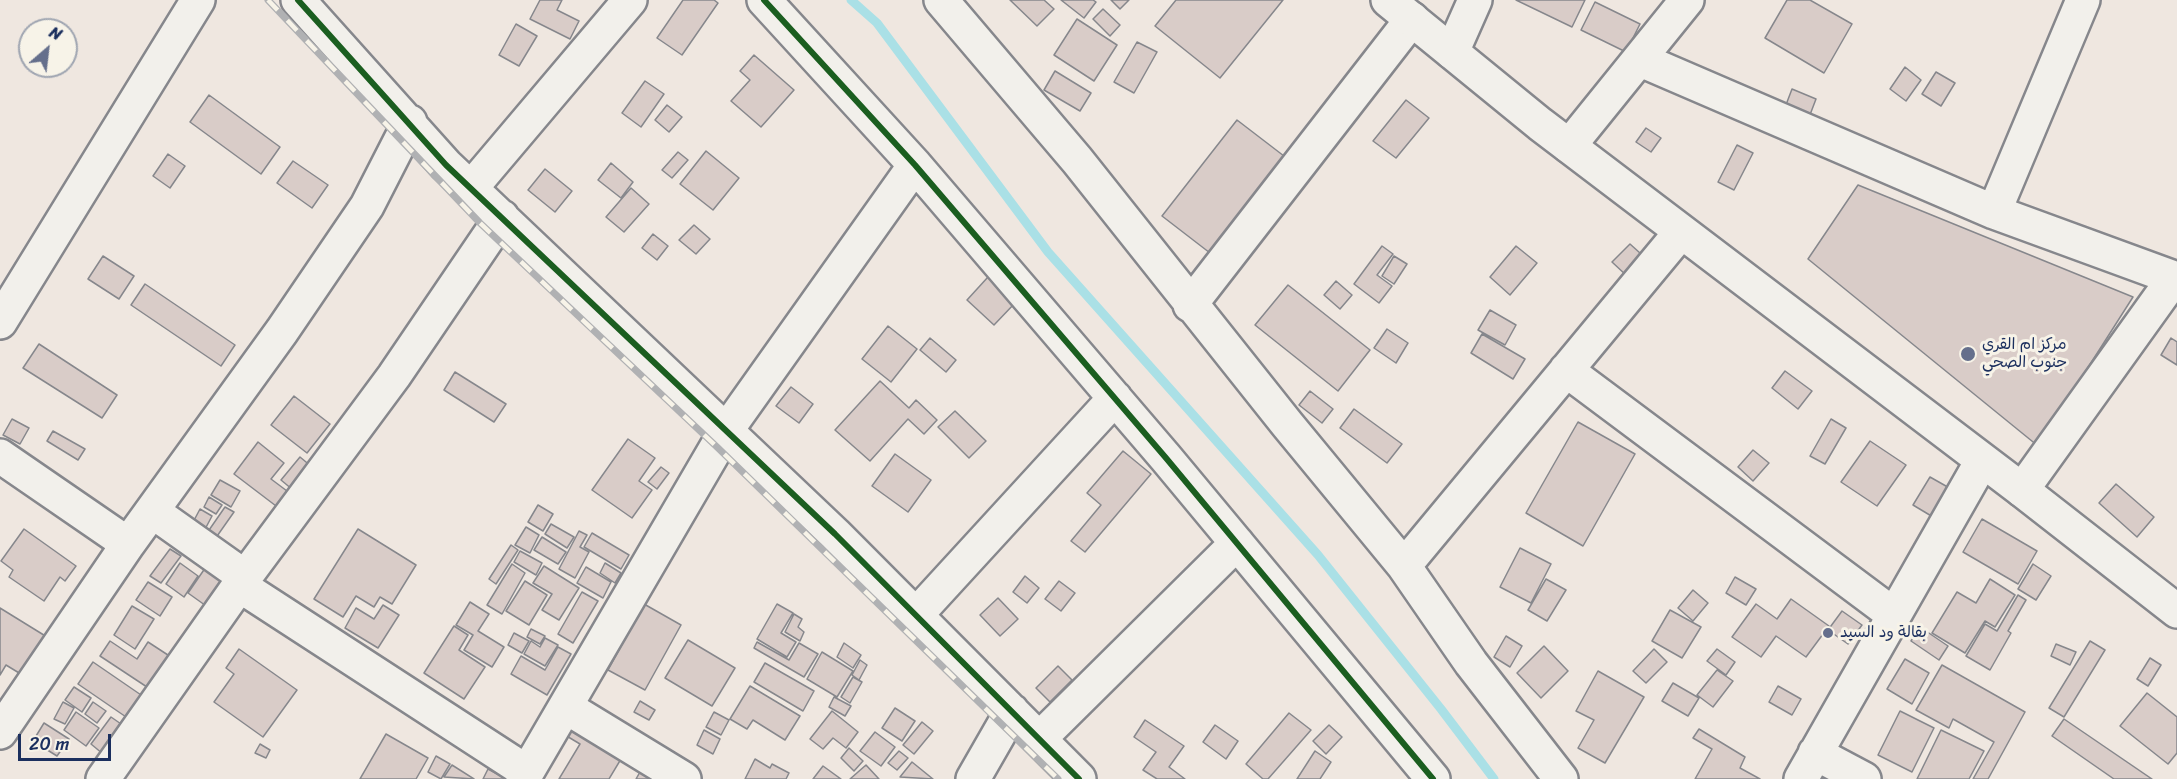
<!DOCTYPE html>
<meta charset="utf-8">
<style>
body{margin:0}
#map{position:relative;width:2177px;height:779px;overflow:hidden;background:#efe7e0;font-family:Sriracha,sans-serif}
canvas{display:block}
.north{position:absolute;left:18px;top:18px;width:60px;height:60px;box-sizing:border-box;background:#f7f3e8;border:2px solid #9fa5b1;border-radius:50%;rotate:28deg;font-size:16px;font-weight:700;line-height:24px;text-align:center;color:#1b2f5e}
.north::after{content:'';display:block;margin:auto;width:21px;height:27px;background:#656f8c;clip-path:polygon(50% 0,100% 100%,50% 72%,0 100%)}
.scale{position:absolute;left:18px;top:734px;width:93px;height:27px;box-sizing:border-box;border:3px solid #1b2f5e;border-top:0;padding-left:8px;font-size:18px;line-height:21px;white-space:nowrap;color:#1b2f5e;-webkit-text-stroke:4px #f7f3e8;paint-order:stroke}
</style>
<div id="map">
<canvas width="2177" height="779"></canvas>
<div class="north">N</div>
<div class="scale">20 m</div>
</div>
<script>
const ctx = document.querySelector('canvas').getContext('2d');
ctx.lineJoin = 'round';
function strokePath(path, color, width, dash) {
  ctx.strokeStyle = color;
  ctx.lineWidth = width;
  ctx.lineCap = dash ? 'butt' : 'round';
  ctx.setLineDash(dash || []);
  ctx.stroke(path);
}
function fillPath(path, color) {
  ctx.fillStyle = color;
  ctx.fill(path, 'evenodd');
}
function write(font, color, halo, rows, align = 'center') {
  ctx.font = font + ' Sriracha,"Playpen Sans Arabic",sans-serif';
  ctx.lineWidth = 6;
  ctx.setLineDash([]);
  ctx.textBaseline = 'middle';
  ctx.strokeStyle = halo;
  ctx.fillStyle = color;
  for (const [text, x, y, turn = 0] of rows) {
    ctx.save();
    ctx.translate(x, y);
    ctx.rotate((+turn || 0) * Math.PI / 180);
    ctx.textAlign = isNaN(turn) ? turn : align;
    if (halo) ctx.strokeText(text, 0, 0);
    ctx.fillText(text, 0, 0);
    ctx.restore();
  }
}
strokePath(new Path2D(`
 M851,0L877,23L1048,252L1318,555L1441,709L1494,779`), '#aae0e6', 9);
const building = new Path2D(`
 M540,0H562L557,10L579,21L570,39L530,19Z
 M683,0H714L718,3L682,55L657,38Z
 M1010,0H1044L1054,9L1037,26Z
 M1061,0H1093L1096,2L1084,18Z
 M1111,0H1129L1120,9Z
 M1176,0H1283L1220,78L1155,26Z
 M1516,0H1585L1572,27Z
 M1787,0H1810L1852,24L1824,73L1765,38Z
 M1595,2L1640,24L1626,52L1581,30Z
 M1103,9L1120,25L1110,36L1093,19Z
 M1077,19L1117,45L1094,81L1054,55Z
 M516,24L537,36L519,66L499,55Z
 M1137,42L1157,52L1134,93L1114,82Z
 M754,55L794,90L761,127L731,101L750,80L740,71Z
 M1905,67L1921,80L1906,101L1890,89Z
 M1055,71L1091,93L1080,111L1044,90Z
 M1936,72L1955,83L1941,106L1922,94Z
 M645,81L664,94L641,127L622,113Z
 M1792,89L1816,99L1808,120L1784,110Z
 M209,95L280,147L261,174L190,122Z
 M1406,100L1429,118L1396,158L1373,141Z
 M667,105L682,117L669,132L655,120Z
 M1237,120L1297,166L1223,263L1162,216Z
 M1646,128L1661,138L1651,152L1636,142Z
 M1737,145L1753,153L1734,190L1718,182Z
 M706,151L739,178L713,210L680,184Z
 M678,152L688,160L672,178L662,170Z
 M168,154L185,166L170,188L153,176Z
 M293,161L328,185L312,208L277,183Z
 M611,163L633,182L621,198L598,180Z
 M545,169L572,191L555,212L528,190Z
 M1858,185L2133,297L2038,446L1808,259Z
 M631,188L649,204L624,232L606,217Z
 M694,225L710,239L696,254L679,240Z
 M653,234L668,246L657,260L642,248Z
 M1630,244L1660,271L1642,290L1612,262Z
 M1382,246L1393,254L1377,275L1392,286L1379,303L1354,284Z
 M1516,246L1537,263L1510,295L1490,277Z
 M103,256L134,276L119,299L88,279Z
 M1394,256L1407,264L1394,284L1382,276Z
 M988,277L1015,303L994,325L967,300Z
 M1336,281L1352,295L1340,309L1324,295Z
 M145,284L235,345L221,366L131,305Z
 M1288,285L1370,350L1338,391L1255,325Z
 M1490,310L1516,325L1505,345L1478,330Z
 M888,326L917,349L891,382L862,359Z
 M1387,329L1408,343L1396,363L1374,348Z
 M1482,334L1525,359L1513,379L1471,353Z
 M930,338L956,360L946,372L920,350Z
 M2171,338L2177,342V365L2161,355Z
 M39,344L117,395L102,418L23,368Z
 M1785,371L1812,391L1798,409L1772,388Z
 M455,372L506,404L494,422L444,390Z
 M880,381L909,408L916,400L937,420L924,434L908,419L870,461L835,430Z
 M791,387L813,404L799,423L776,406Z
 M1310,391L1333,409L1322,423L1299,405Z
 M294,396L330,424L307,453L271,425Z
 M1354,409L1402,444L1387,463L1340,428Z
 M955,411L986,441L969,458L938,427Z
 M12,419L29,428L20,444L3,435Z
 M1831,419L1846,428L1825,464L1810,456Z
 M1578,422L1635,454L1583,546L1526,513Z
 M53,431L85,449L78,460L47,441Z
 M628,439L655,458L639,481L652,490L632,518L592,490Z
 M1870,441L1906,465L1877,506L1841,482Z
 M258,442L284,463L271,479L291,494L280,509L234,474Z
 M1753,450L1769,463L1753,481L1738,467Z
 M1123,451L1151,474L1085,552L1071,541L1101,505L1087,493Z
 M895,454L931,480L908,512L872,486Z
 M300,457L318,472L299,495L281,480Z
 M661,467L669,473L657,489L648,482Z
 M1930,477L1960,494L1943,523L1913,505Z
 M220,480L240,491L231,507L211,495Z
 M2116,484L2154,517L2137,537L2099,503Z
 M209,497L222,505L216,514L204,507Z
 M538,505L553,514L543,531L528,522Z
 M225,507L234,512L215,539L207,533Z
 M200,509L212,516L203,533L191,526Z
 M1982,519L2037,551L2018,584L1963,552Z
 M551,524L574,537L567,548L545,534Z
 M526,527L539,535L530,553L515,545Z
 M24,529L76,566L65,581L60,577L44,601L9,577L13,570L1,561Z
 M358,529L416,565L392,604L380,597L374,607L356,596L343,617L314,599Z
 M579,531L587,535L580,547L589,552L575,578L559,569Z
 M592,533L629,555L621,569L584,547Z
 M542,537L566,552L558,564L534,550Z
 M511,545L518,550L496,584L489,579Z
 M1520,548L1551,564L1531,603L1500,587Z
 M170,549L181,556L161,583L150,576Z
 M520,551L542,563L536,575L514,562Z
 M210,561L231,576L209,608L188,593Z
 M180,563L198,576L184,597L166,584Z
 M605,563L621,573L615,583L600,573Z
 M512,564L525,573L502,614L487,605Z
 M2033,564L2051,576L2036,600L2018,589Z
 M544,566L579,588L559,620L542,610L552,594L533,583Z
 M586,567L611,582L603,598L577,583Z
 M1025,576L1039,588L1027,603L1013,592Z
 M1735,577L1756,589L1746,605L1726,593Z
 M1546,579L1566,590L1547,621L1528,610Z
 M1990,579L2015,595L1995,627L1985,621L1965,653L1932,633L1957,592L1976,603Z
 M525,581L547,595L529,625L506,611Z
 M1059,581L1075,593L1061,611L1045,599Z
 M148,582L172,597L160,616L136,600Z
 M1693,590L1708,603L1693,621L1678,608Z
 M582,592L598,601L573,643L558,634Z
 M2018,595L2026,600L2008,631L2011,633L1990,670L1966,656L1985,624L1997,631Z
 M998,598L1018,619L1000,636L980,615Z
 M1791,599L1829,626L1806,657L1776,636L1761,657L1732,637L1756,604L1777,619Z
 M470,602L489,614L478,631L504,647L492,667L464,650L473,635L456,625Z
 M644,604L681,625L645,690L608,670Z
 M777,604L793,613L781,633L796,642L787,657L757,639Z
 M383,605L399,615L378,648L345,628L356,608L374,619Z
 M132,606L154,619L135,649L114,635Z
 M0,608L47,637L24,676L6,665L0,675Z
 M1670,610L1701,627L1682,658L1652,641Z
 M1842,611L1862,625L1848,644L1828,630Z
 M794,614L802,619L798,627L804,632L800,641L785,632Z
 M454,626L468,635L459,650L485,667L464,699L424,673Z
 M1920,627L1948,646L1939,660L1911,641Z
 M531,629L545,636L540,644L527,637Z
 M514,633L529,641L522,653L508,645Z
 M1506,636L1522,646L1510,667L1494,657Z
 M545,638L558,645L545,666L524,654L531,641L540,647Z
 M688,640L735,668L712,706L665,678Z
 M110,641L137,659L148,642L171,657L150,689L100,656Z
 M2090,641L2105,650L2064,717L2049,708Z
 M757,642L789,660L799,643L818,654L804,677L754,648Z
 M844,643L861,655L853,668L837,657Z
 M2056,644L2076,652L2070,665L2051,656Z
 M1544,646L1568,671L1541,698L1517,673Z
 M558,647L571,654L547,695L511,674L521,656L545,670Z
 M239,649L297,690L263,737L214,702L234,674L226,668Z
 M1654,649L1667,662L1646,683L1633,671Z
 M1717,649L1735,662L1726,675L1707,661Z
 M822,652L853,671L837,697L807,679Z
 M2150,658L2161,665L2148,686L2137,679Z
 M1905,659L1929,673L1912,704L1887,689Z
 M860,660L867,665L859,680L852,675Z
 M93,662L144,697L129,719L78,684Z
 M765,663L814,691L803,711L754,682Z
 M1942,665L2025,712L1988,779H1973L1994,742L1953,719L1949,728L1916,710Z
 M1058,666L1072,680L1050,702L1036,688Z
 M1717,670L1733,681L1713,707L1697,695Z
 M1598,671L1644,697L1605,763L1578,748L1594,720L1576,711Z
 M853,677L862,682L850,703L841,697Z
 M1673,683L1699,698L1688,716L1662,701Z
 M750,686L800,716L785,740L753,720L747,729L730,719Z
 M1778,686L1801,699L1792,715L1769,702Z
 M74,687L91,698L82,712L65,700Z
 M2147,693L2177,717V753L2168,764L2120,726Z
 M834,697L851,706L845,716L829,707Z
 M640,701L655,710L649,720L634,712Z
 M63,702L74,708L65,724L54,719Z
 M93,702L106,711L97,723L85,714Z
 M895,708L915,721L902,741L882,728Z
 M832,711L858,732L846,748L833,738L823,749L810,739Z
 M1900,711L1934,728L1912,772L1878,755Z
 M76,712L99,728L86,746L64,730Z
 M714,712L729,720L721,735L706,727Z
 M1289,713L1311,730L1268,779H1263L1246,764Z
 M111,717L124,726L103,754L91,744Z
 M575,717L627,749L609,779H559L580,744L565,735Z
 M2064,719L2152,779H2114L2052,736Z
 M1145,720L1184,746L1169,767L1185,779H1157L1143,770L1156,752L1134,737Z
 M922,722L933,731L914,754L903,745Z
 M44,723L69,739L57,756L33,741Z
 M1215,725L1238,741L1226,759L1203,742Z
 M1329,725L1342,737L1326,754L1313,741Z
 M1699,729L1745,757L1740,768L1760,779H1695L1712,749L1693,738Z
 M704,730L720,739L713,754L697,745Z
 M1941,730L1984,751L1969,779H1917Z
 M875,732L895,747L881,766L860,751Z
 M386,734L428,758L416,779H360Z
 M260,744L270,750L266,758L255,753Z
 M849,748L863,761L854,771L841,758Z
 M899,751L908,758L897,770L888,763Z
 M1315,751L1331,762L1320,779H1297Z
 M436,756L450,764L441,779L428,772Z
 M755,759L770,768L772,764L789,773L786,779H745Z
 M912,762L933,779L900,777Z
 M645,763L660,779H636Z
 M452,765L474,779L444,777Z
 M866,765L879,779H850Z
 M823,766L841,779H813Z
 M488,769L505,778L504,779H483Z`);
fillPath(building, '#d9ccc8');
strokePath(building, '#86878c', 1.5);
const street = new Path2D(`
 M298,0L446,165L835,534L1079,779
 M764,0L915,165L1166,458L1433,779
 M941,0L1077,160L1287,424L1404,566L1471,663L1561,779
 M1452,52L1475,0
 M1641,60L1994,212L2177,279
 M1569,146L1687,0
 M471,188L630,0
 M1994,212L2083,0
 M1190,305L1412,19
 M0,322L198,0
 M1566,370L1894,615
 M0,456L128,544
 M2022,490L2174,278
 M152,511L245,577
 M1404,566L1681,232
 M239,585L527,772
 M916,615L1115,398
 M566,707L684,779
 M0,732L128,544L282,331L367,206L410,122
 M1039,739L1237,543
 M1815,753L1864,779
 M103,779L245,577L394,376L502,217
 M523,779L726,431L915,165
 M973,779L1012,711
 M1801,779L1982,461`);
const secondary = new Path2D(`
 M1388,0L1540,124L2022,490L2177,611`);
strokePath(street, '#86878c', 38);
strokePath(secondary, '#86878c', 38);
strokePath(street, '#f2f0eb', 33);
strokePath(secondary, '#f2f0eb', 33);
const rail = new Path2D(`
 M268,0L480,223L717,447L1058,779`);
strokePath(rail, '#b0b1b3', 7);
strokePath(rail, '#f7f3e8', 4.5, [14]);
strokePath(new Path2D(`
 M298,0L446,165L835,534L1079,779
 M764,0L915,165L1166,458L1433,779`), '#1b5e20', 6);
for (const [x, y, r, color] of [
 [1968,354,8,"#656f8c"],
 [1828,633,6,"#656f8c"]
]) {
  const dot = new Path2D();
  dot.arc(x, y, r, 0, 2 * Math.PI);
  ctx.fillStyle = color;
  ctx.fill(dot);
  strokePath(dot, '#f7f3e8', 2);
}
write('16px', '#1b2f5e', '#f7f3e8', [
 ["مركز ام القري",1982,345],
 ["جنوب الصحي",1982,363],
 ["بقالة ود السيد",1840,633]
], 'left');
</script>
